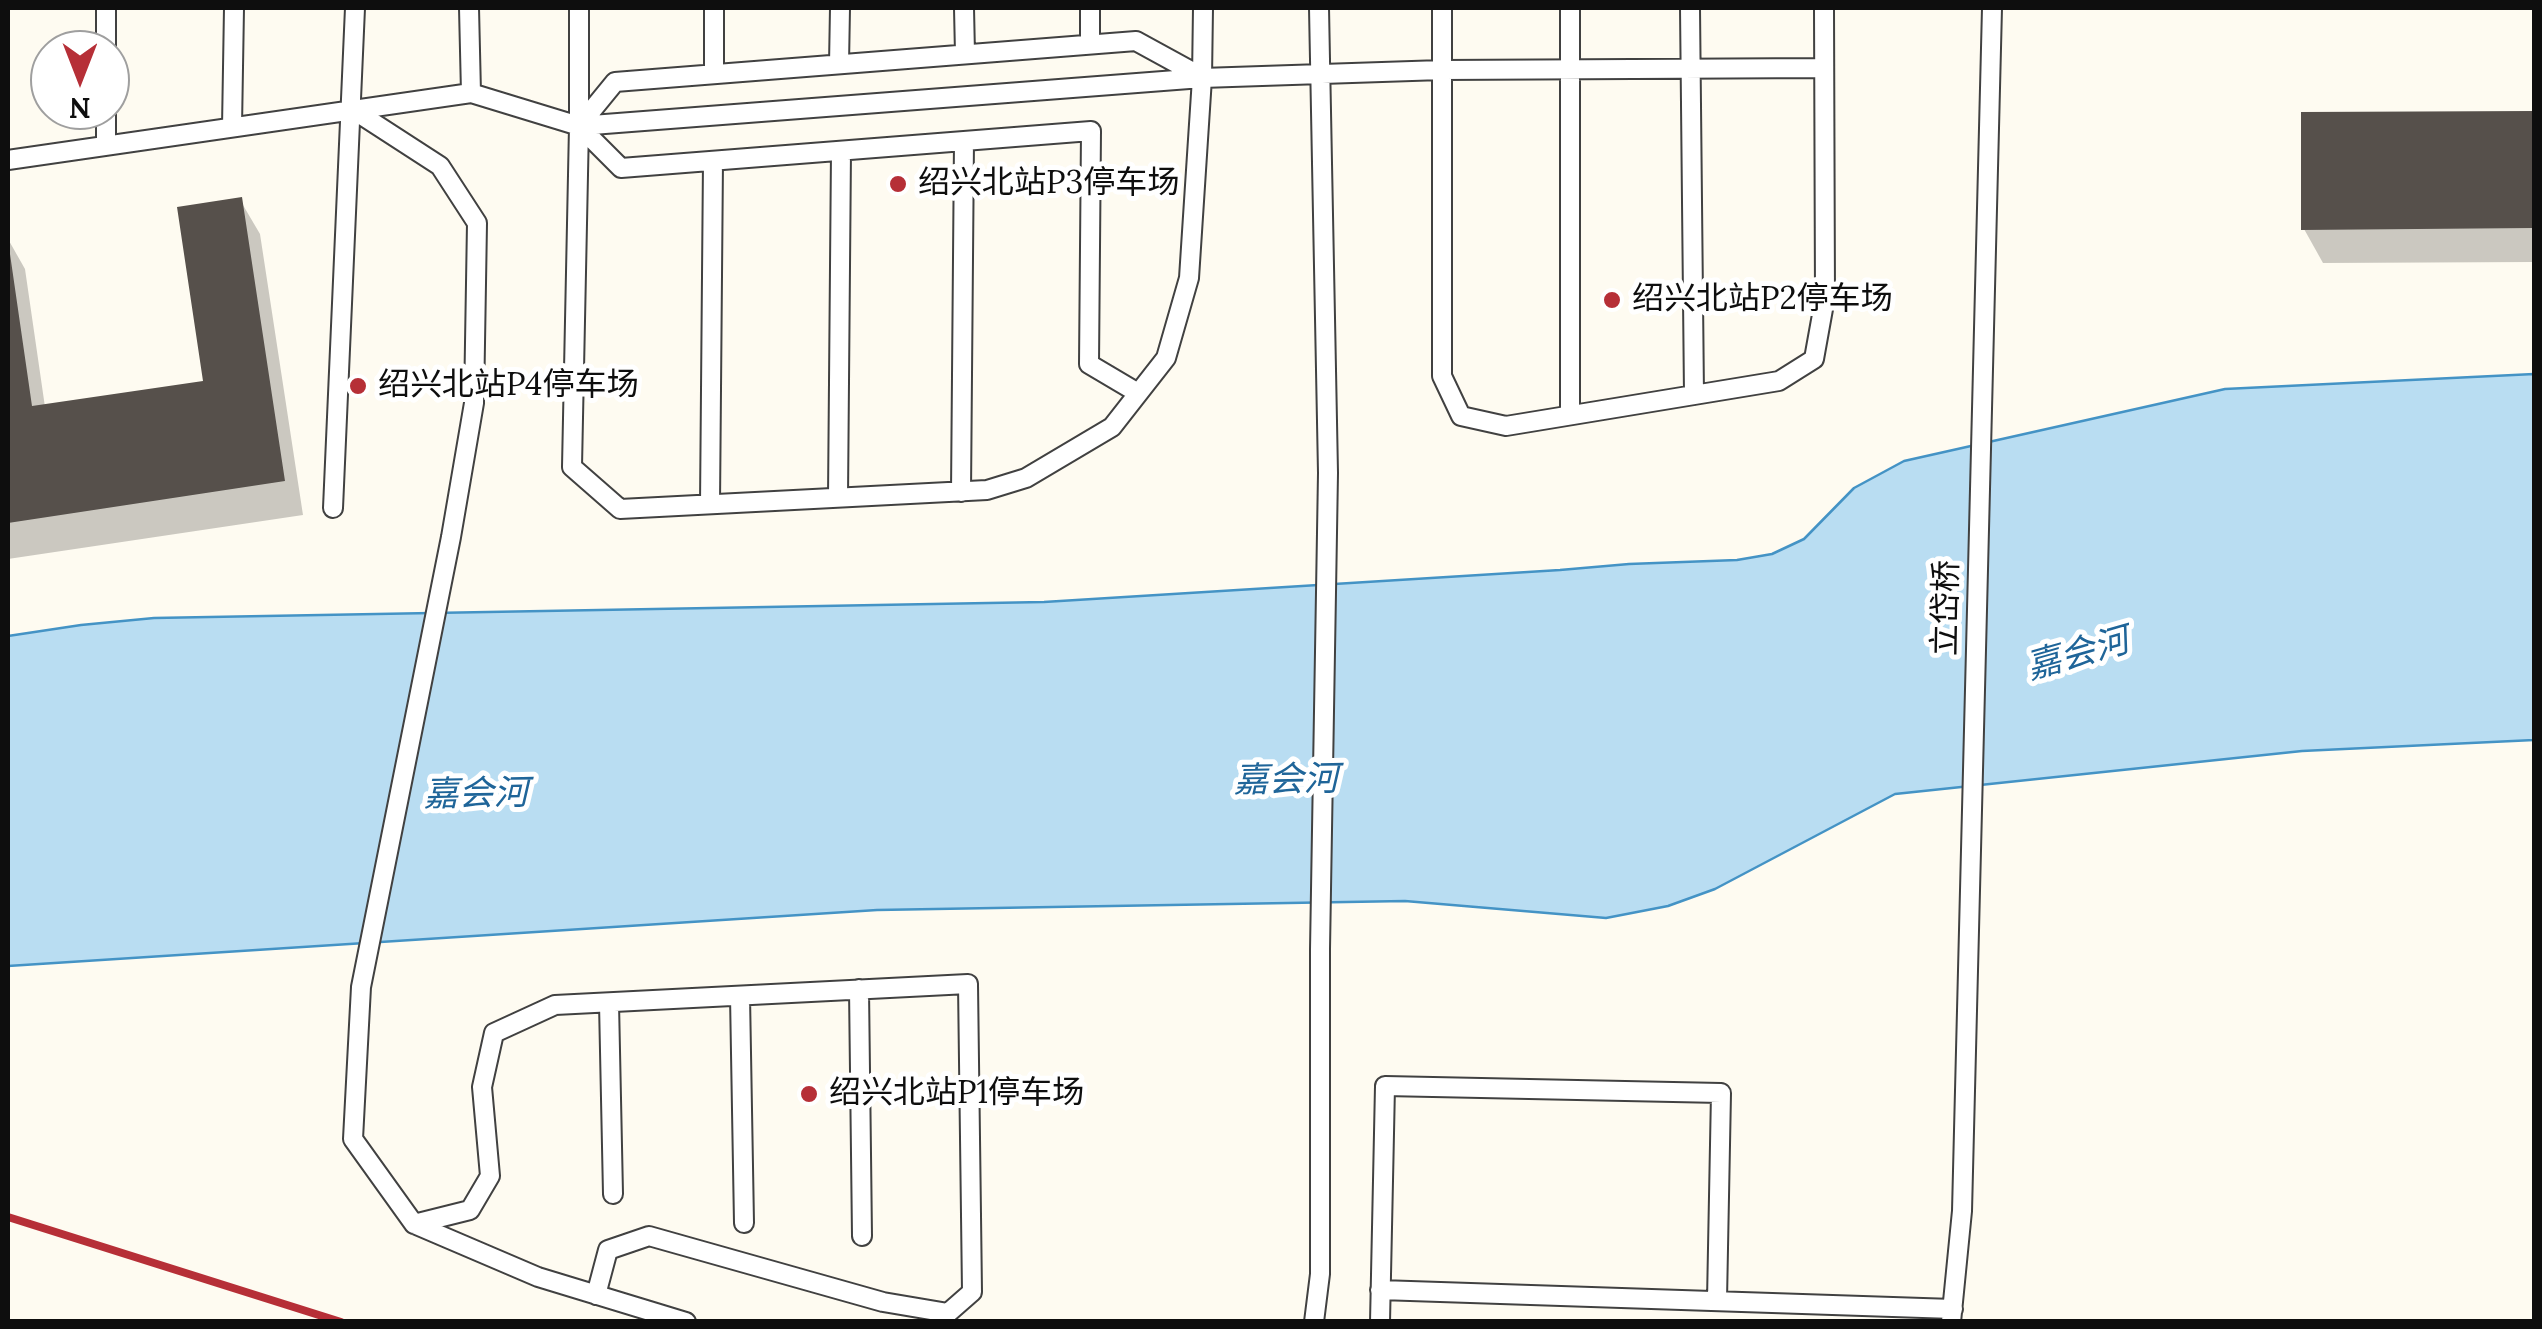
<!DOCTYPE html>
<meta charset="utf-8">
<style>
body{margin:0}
#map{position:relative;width:2542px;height:1329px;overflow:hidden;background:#fefbf1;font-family:Lora,serif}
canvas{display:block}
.frame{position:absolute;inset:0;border:10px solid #0e0e0e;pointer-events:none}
.north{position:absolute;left:30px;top:30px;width:100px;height:100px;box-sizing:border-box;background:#fff;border:2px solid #9f9f9f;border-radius:50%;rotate:180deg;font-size:28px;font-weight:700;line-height:40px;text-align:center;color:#0e0e0e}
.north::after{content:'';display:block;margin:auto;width:35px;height:45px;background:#b62f37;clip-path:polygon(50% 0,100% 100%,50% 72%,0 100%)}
</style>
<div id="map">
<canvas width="2542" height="1329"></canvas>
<div class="frame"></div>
<div class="north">N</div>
</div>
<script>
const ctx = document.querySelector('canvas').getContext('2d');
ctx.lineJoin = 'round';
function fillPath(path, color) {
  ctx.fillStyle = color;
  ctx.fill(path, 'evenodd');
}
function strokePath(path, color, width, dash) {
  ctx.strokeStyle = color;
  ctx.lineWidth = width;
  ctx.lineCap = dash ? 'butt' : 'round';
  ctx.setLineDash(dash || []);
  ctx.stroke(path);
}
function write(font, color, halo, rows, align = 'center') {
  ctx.font = font + ' Lora,"Noto Sans SC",serif';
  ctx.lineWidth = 10;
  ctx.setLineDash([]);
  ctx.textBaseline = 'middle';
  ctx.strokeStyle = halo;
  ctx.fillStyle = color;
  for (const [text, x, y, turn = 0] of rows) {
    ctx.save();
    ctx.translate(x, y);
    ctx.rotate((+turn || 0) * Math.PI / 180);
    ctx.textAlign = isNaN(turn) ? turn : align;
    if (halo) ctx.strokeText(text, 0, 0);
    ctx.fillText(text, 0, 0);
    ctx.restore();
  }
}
const water = new Path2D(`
 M2534,374V740L2302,751L1895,794L1715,889L1668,906L1606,918L1405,901L877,910L8,966V636L81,625L154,618L1044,602L1560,570L1629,564L1737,560L1772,554L1804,539L1854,488L1904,461L2225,389Z`);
fillPath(water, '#b9ddf2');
strokePath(water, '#4493c5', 2.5);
fillPath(new Path2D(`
 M2534,113V262L2323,263L2304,229L2303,115Z
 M240,200L260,234L303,515L8,559V239L25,269L45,407L206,383Z`), '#0003');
fillPath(new Path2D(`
 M2534,111V228L2301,230V112Z
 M242,197L285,481L8,523V254H10L32,406L203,381L177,207Z`), '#56504b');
const lane = new Path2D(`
 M106,8V50
 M469,8L471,93
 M579,8V126L572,467L620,509L987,490L1026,478L1112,427L1166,358L1189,278L1202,78L1203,8
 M714,8V74
 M964,8L965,54
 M1442,8V376L1461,416L1506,426L1779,381L1814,359L1825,298L1824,8
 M1690,8L1694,395
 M1090,44V8
 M839,64L840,8
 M352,109L440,166L477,223L474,403L451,537L361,987L353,1139L414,1224L538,1277L686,1322
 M106,110V145
 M232,127L234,8
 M8,160L471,93L579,126L1202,78L1442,70L1824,68
 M1138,393L1089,364L1091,131L621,168L579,126L615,82L1136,41L1200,76
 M1570,415V8
 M961,492L964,141
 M838,497L841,151
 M710,504L713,161
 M333,508L355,8
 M859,989L862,1236
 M740,996L744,1223
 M609,1003L613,1194
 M414,1224L470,1210L490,1176L482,1087L494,1033L555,1005L968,984L972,1292L948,1313L883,1302L649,1236L608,1250L596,1295
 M1380,1290L1953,1309
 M1314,1322L1320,1274V949L1328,473L1319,8
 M1380,1322L1385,1086L1721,1093L1717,1300
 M1951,1322L1962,1211L1992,8`);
strokePath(lane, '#414141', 22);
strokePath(lane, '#fff', 18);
strokePath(new Path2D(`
 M8,1217L341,1322`), '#b62f37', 8);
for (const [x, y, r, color] of [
 [898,184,10,"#b62f37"],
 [1612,300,10,"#b62f37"],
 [358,386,10,"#b62f37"],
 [809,1094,10,"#b62f37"]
]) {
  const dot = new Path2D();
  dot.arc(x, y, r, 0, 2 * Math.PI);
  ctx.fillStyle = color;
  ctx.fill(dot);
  strokePath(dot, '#fff', 4);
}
write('32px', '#0e0e0e', '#fff', [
 ["绍兴北站P3停车场",918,184],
 ["绍兴北站P2停车场",1632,300],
 ["绍兴北站P4停车场",378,386],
 ["绍兴北站P1停车场",829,1094]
], 'left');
write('32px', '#0e0e0e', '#fff', [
 ["立岱桥",1947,608,-89]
]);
write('italic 35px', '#1f6599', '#fff', [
 ["嘉会河",2078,655,-16],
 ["嘉会河",1286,781,-1],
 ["嘉会河",476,795,-1]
]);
</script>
